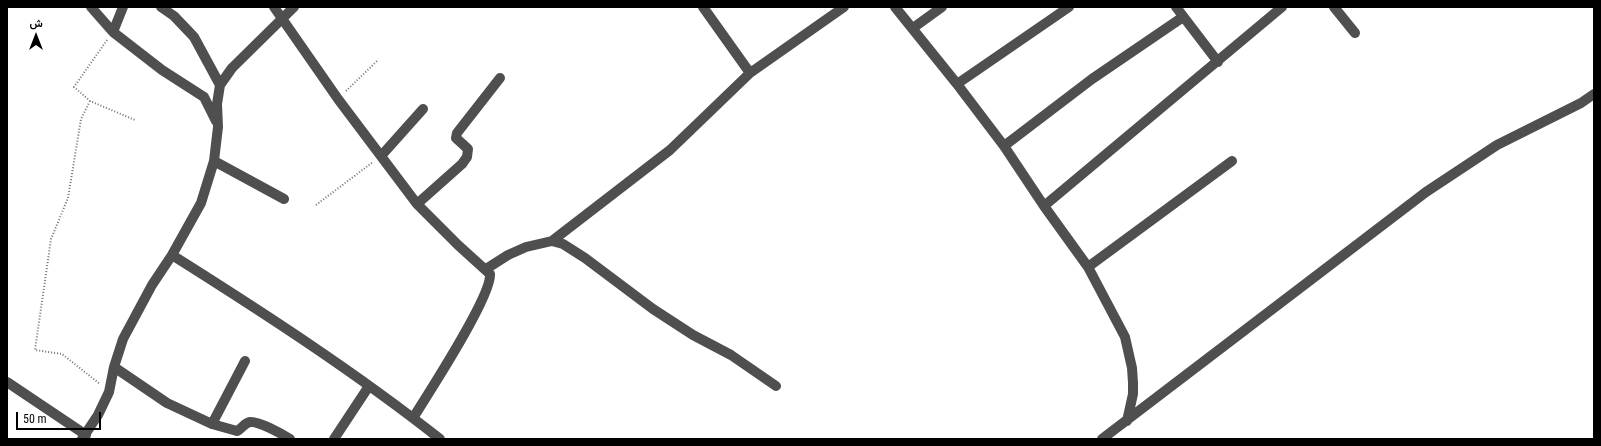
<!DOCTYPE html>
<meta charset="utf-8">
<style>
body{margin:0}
#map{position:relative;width:1601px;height:446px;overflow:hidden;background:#fff;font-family:"Roboto Condensed",Vazirmatn,sans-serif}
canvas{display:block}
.frame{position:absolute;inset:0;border:8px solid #000;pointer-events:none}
.north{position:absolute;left:16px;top:16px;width:40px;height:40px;-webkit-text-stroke:3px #fff;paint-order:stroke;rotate:0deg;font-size:11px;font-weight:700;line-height:16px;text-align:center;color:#000}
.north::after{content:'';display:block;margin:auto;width:14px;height:18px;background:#000;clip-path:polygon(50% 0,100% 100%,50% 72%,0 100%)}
.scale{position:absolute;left:16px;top:412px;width:85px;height:18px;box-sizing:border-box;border:2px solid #000;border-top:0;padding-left:5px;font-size:12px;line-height:14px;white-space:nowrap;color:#000;-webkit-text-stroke:3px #fff;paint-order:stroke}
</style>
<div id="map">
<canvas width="1601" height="446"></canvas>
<div class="frame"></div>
<div class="north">ش</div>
<div class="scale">50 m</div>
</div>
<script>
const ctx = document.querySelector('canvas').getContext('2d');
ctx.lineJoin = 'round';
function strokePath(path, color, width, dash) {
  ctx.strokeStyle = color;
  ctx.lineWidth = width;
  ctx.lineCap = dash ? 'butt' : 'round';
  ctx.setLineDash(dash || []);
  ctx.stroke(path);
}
strokePath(new Path2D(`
 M107,40L74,87L90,101L135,120
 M346,91L378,60
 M90,101L81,119L68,198L51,239L35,350L62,354L100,384
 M316,205L373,162`), '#717171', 2, [1, 2]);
strokePath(new Path2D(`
 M91,7L113,32L162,70L204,97L216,121
 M161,7L174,16L194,37L220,85
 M274,7L338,99L417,204L458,245L490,274C492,296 428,394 413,418
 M703,7L750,73L844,7
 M895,7L957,84L1004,146L1044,206L1088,267L1125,337L1132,368L1133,383V394L1127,421
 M1176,7L1218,62
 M1334,7L1355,33
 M913,28L942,7
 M113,32L123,7
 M957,84L1069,7
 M1004,146L1092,79L1183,17
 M381,156L423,109
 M214,161L284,199
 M417,204L462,164L467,157L468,149L456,138L457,133L500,78
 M1044,206L1282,7
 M552,241L670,150L750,73
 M172,255C264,313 355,372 440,439
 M1088,267L1232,161
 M486,269L508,255L526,247L552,241L563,244L585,258L653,309L693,335L731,355L776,386
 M114,367L167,403L212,424L237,431C242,429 244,423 250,422C259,421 282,434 290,439
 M7,382L86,435
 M212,424L245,361
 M82,439L98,415L109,392L114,367L123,339L152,285L172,255L201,203L214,161L218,127L217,104L220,85L232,68L294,7
 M334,439L369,386
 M1102,439L1426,192L1497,145L1581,103L1594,94`), '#4f4f4f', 10);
</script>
